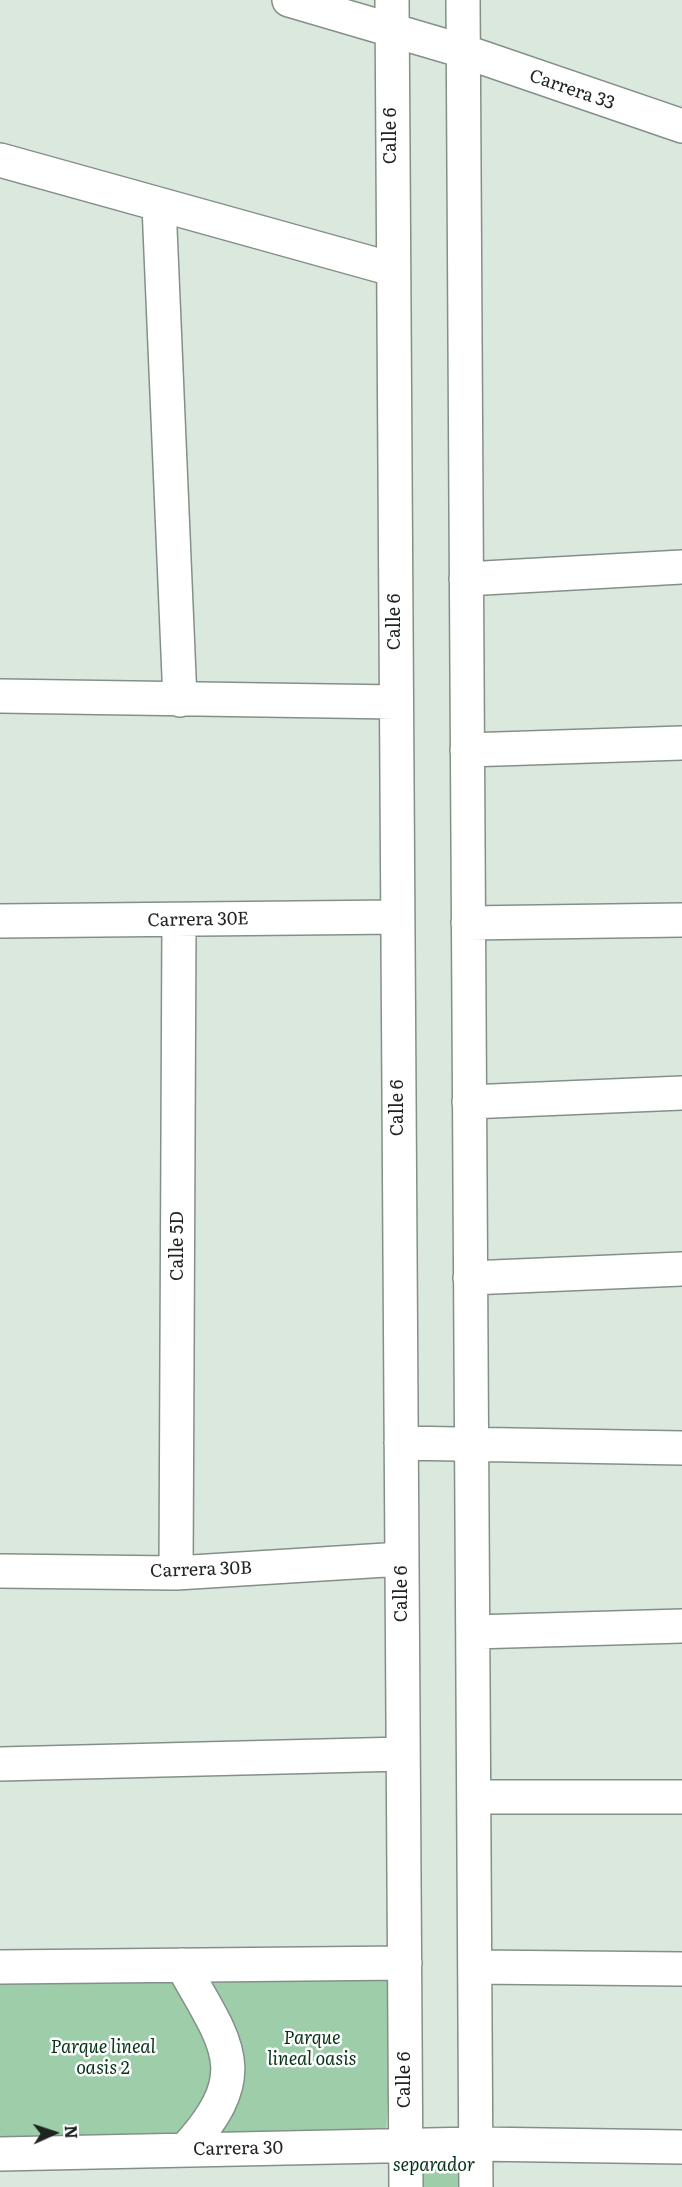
<!DOCTYPE html>
<style>
body{margin:0}
#map{position:relative;width:682px;height:2187px;overflow:hidden;background:#dbe8de;font-family:Literata,serif}
canvas{display:block}
.north{position:absolute;left:24px;top:2103px;width:60px;height:60px;-webkit-text-stroke:4px #fff;paint-order:stroke;rotate:87deg;font-size:16px;font-weight:700;line-height:24px;text-align:center;color:#1f2420}
.north::after{content:'';display:block;margin:auto;width:21px;height:27px;background:#1f2420;clip-path:polygon(50% 0,100% 100%,50% 72%,0 100%)}
</style>
<div id="map">
<canvas width="682" height="2187"></canvas>
<div class="north">N</div>
</div>
<script>
const ctx = document.querySelector('canvas').getContext('2d');
ctx.lineJoin = 'round';
function fillPath(path, color) {
  ctx.fillStyle = color;
  ctx.fill(path, 'evenodd');
}
function strokePath(path, color, width, dash) {
  ctx.strokeStyle = color;
  ctx.lineWidth = width;
  ctx.lineCap = dash ? 'butt' : 'round';
  ctx.setLineDash(dash || []);
  ctx.stroke(path);
}
function write(font, color, halo, rows, align = 'center') {
  ctx.font = font + ' Literata,serif';
  ctx.lineWidth = 5;
  ctx.setLineDash([]);
  ctx.textBaseline = 'middle';
  ctx.strokeStyle = halo;
  ctx.fillStyle = color;
  for (const [text, x, y, turn = 0] of rows) {
    ctx.save();
    ctx.translate(x, y);
    ctx.rotate((+turn || 0) * Math.PI / 180);
    ctx.textAlign = isNaN(turn) ? turn : align;
    if (halo) ctx.strokeText(text, 0, 0);
    ctx.fillText(text, 0, 0);
    ctx.restore();
  }
}
fillPath(new Path2D(`
 M193,1970H394L386,2139L200,2143L228,2110Z
 M174,1972L218,2058L213,2094L179,2141L0,2142V1979Z
 M476,2144V2187H392L406,2145Z`), '#9dcea9');
const street = new Path2D(`
 M289,0L463,51L682,126
 M392,0L406,2187
 M463,0L476,2187
 M0,160L392,269
 M159,205L180,700
 M466,579L682,567
 M0,696L396,702
 M467,750L682,743
 M0,921L397,917
 M468,923L682,920
 M469,1102L682,1093
 M470,1278L682,1269
 M401,1443L682,1448
 M0,1571L176,1573L402,1559
 M176,1573L179,920
 M473,1632L682,1626
 M0,1764L403,1754
 M474,1797H682
 M182,1965C227,2045 256,2073 185,2150
 M0,1967L405,1963
 M475,1967L682,1969
 M0,2154L476,2144L682,2147`);
strokePath(street, '#849087', 36);
strokePath(street, '#fff', 33);
write('18px', '#1f2420', '#fff', [
 ["Carrera 33",572,90,19],
 ["Calle 6",391,136,-90],
 ["Calle 6",395,622,-90],
 ["Carrera 30E",198,920,-1],
 ["Calle 6",398,1108,-90],
 ["Calle 5D",178,1246,-90],
 ["Carrera 30B",201,1570,-2],
 ["Calle 6",402,1594,-90],
 ["Calle 6",405,2080,-90],
 ["Carrera 30",238,2149,-1]
]);
write('italic 18px', '#053418', '#fff', [
 ["Parque",312,2039],
 ["lineal oasis",312,2060],
 ["Parque lineal",103,2048],
 ["oasis 2",103,2069],
 ["separador",434,2166]
]);
</script>
